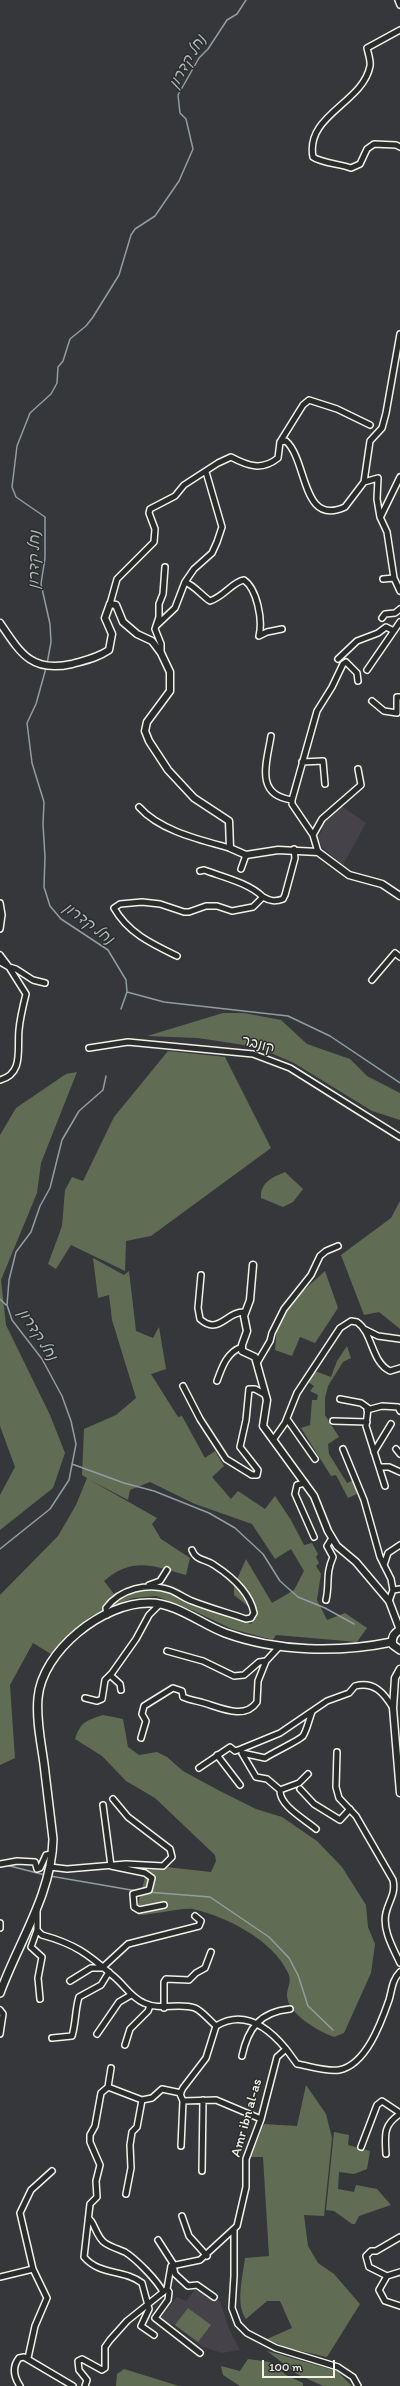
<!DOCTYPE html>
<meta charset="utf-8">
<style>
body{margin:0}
#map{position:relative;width:400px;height:2386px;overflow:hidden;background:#36373a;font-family:Itim,sans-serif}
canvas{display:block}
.scale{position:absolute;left:262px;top:2360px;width:73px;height:18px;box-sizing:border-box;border:2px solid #f4f1e8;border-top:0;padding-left:5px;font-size:12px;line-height:14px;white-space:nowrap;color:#f4f1e8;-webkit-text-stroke:3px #2a2d2e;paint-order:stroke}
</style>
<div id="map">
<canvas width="400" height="2386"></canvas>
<div class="scale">100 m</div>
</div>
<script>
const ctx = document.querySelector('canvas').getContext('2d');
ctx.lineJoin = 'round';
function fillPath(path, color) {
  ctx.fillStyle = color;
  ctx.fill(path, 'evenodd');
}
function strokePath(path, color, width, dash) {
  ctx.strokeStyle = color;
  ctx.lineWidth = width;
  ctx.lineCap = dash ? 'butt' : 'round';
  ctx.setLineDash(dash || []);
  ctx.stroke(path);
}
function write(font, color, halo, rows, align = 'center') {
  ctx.font = font + ' Itim,"Playpen Sans Hebrew",sans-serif';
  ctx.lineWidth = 3;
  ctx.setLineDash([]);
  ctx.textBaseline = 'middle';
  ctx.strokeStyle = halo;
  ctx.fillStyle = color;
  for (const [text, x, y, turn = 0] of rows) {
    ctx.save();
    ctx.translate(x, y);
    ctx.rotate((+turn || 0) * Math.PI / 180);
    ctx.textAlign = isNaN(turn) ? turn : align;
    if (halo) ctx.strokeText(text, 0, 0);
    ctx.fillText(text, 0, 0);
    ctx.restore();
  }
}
fillPath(new Path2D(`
 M340,805L366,823L343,865L323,848L317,837L322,831L320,824Z
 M197,2287L215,2300L217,2299L220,2301L229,2329L240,2350L222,2353L203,2347L173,2324H168L160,2318L177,2297L186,2301Z`), '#454249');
fillPath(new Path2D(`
 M223,1013H244L281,1020L307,1044L350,1059L367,1076L400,1093V1120L372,1111L294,1063L257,1047L198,1038L147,1036Z
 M168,1051L225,1057L271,1148L151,1236L126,1241L125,1271L71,1245L56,1269L48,1264L62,1226L65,1190L72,1177L83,1181L114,1117Z
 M77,1072L41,1163L37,1193L1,1280L6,1325L50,1415L65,1453L53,1488L0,1530V1495L15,1467L0,1426V1135L16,1108L66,1074Z
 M285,1172L303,1189L293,1202L283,1207L261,1198C260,1182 273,1177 285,1172Z
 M400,1201V1329L379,1312L364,1315L341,1255L391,1218Z
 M93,1258L124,1275L129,1271L136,1331L153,1338L159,1327L166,1369L151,1374L178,1417L182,1416L205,1458L215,1451L224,1466L212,1477L231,1499L238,1491L265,1509L275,1496L291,1520L304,1545L312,1543L318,1554L316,1557L319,1563L316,1566L321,1574L317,1600L327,1620L345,1613L367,1628L357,1642L276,1635L273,1640L232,1629L192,1610L156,1596L133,1598L91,1616L51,1654L33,1643L10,1685L15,1758L0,1765V1595L58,1536L76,1505L87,1478L82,1475L84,1429L116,1415L136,1398L112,1320L109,1295L98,1298ZM88,1479L128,1500L130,1490L150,1482L195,1504L252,1524L275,1559L291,1549L304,1571L294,1590L272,1603L246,1559L234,1586V1595L258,1614L251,1624L166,1592L129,1587L114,1594L104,1581C133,1556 153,1566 186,1575L190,1558L161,1539L152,1524L157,1518Z
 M325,1271L338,1308L315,1343L300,1337L292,1356L275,1350L277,1327L290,1303Z
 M347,1346L351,1358L343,1362L328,1386L325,1398V1415L339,1437L328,1444L329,1454L347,1483L354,1480L357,1494L348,1498L336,1475L331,1476L301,1428L310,1425L312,1400H317L318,1395L310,1391L314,1386L308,1382L315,1371L331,1377L337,1361Z
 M103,1715L123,1719L128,1747L139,1755L157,1752L167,1757L183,1771L218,1790L256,1809L282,1817L317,1841L342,1867L366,1905L368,1927L375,1944L371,1973L344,2033L334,2037C318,2031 286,2013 287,1994C288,1986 292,1980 288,1973C273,1940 227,1917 193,1909C182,1907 153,1915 138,1915L137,1908L147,1870L166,1867L211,1872L216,1861L215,1855L155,1798L126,1781L102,1756L75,1739C81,1722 85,1721 103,1715Z
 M306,2085L326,2114L332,2138L324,2216L304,2215L308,2246L318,2263L334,2274L360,2304L327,2357L287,2348L267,2339L292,2328L280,2301H267L246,2319C235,2304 243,2276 245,2258L269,2256L263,2157H251L264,2124L297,2126Z
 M334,2132L349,2135L348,2145L370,2151L367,2169L354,2174L339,2172L338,2189L354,2192L356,2185L377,2189L391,2205L359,2216L355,2224H352L334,2211L326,2210Z
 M188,2308L211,2325L198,2342L175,2325Z
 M267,2351L337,2371L352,2386H323L297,2374Z
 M248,2359L270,2362L286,2375L303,2383V2386H240L223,2375L221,2366L240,2371Z
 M124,2369L179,2386H116L117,2374Z`), '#606d54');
strokePath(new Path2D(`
 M47,664L51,642L50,624L41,584L45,558V517L16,497L12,487L17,446L30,413L51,394L57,383L58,367L63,361L70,339L86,326L93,317L119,275L131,235L135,229L155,216L179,181L193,149L186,119L180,113L178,95L199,58L208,49L227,20L237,14L246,0
 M46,668L36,704L27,723L32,763L44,802L43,824L45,857L44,887L50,906L61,919L108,950L126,980L127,992L121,1009
 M127,992L164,1002L288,1016L330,1036L400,1083
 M0,1299L6,1305
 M72,1464L124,1483L154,1491L209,1513L235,1528L263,1554L280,1581L298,1597L325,1608L354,1624
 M0,1549L50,1509L69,1480L76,1444L71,1421L62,1396L42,1359L12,1320L7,1305L9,1280L16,1252L31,1232L40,1206L50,1188L62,1140L79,1111L103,1090L106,1076
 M6,1865L45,1875
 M50,1876L137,1891
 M147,1892L210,1897L269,1937L289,1958L298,1975L308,2006L333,2030`), '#8f9ea0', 1.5);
const minor = new Path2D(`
 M398,0L400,5
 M400,30L367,48C368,53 371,61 370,66C363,103 305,115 313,157C321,163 341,164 351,168L360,164L367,149L374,144L396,145L400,147
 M280,442L303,405L309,400L337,409L370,425
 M364,482L370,441L382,428L386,413L400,334
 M381,516L400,477
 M383,579L394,578
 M185,582C195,586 201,595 210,601C225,596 232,582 244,580C257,589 263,620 259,636L267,632L282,629
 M110,604L117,579L154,542L155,529L149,513L150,509L175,496L184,485L218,463L231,457C248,466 262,471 278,458L280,442L286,441C308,461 301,527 345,507L364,482L378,478L377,499L380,517L387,532L394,578L400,591
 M382,618L385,614L395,613L400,609
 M157,625L175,608L185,582L194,569L212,553L217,542L222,527L206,472
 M161,653V644L155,629L159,617V604L163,594L165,567
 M338,659L357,641L378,633L386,627L394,631
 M367,670L400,622
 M372,701L384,711L397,713V697H400
 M271,736C267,762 254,795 292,800
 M302,762L323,761L325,784
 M139,807C160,831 201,840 230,848
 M313,835L322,819L361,785L358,769
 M318,852L313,835L292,804V800L317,711L332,687L343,664L346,662L357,673L358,681
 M241,869L246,855
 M200,871L204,870C223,877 249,883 263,897
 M0,903L2,915L0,929
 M0,955L9,967L16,969L33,980L45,983
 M177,956C152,944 128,933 114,908L120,904L142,902L160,904L184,912H189L206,906H217L232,911L253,907L263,897C270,901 275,902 283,899L285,895L295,858L294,849
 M0,962L9,967L26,994C23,1006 20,1018 19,1030C17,1049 24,1074 0,1080
 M372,980L395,953L400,957
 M89,1048L128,1042L253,1054L290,1068L400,1137
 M201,1275L198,1308L200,1319C219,1336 226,1311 245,1312
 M364,1329L378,1336L400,1339
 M257,1363L270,1341L272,1333L284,1309L311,1275L320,1256L326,1251L338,1246
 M217,1381C222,1367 227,1352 242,1347
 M183,1386L200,1419L226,1459L252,1475H257L258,1470L240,1447L246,1420L249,1389H255L264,1394
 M340,1399L361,1403L368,1408L366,1426L385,1486
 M367,1410L382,1406L398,1407L400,1411
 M287,1419L315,1459
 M333,1421L367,1422
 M273,1440L285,1423L297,1393L340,1328L351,1321L357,1322C373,1333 371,1362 390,1371L400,1368
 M343,1449L364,1500L380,1557L391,1579L393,1590L389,1601
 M396,1449L400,1454
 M374,1452L391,1424
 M381,1467H389L400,1472
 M305,1483L297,1485L295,1494L314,1537
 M384,1565L388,1553L400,1545
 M149,1585L160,1581L167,1570
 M393,1590L400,1589
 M326,1600C330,1583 325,1575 333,1557L327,1546L332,1538
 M107,1615L106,1608C120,1589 148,1582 170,1590C178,1593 184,1598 192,1601C210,1608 228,1613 246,1619L251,1618L254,1613C250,1593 231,1576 214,1565C206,1559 196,1561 192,1550
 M167,1651L203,1661L234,1676L244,1675L259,1662L266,1661
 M110,1675L120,1684L121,1690
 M85,1698L97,1701L102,1699L105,1680L112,1673L136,1639L149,1615L160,1604
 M141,1738L146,1721L142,1714L144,1706L173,1688L182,1691L183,1697C190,1700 197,1701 204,1703C221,1708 245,1720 257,1702L258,1681L266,1661L280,1646
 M337,1752L336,1787L339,1798L356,1816L393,1880C396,1894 389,1900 386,1913C382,1929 393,1948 400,1963
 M242,1753L265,1758C272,1753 300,1740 303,1736C307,1730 309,1719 312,1712
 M217,1755L240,1785
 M243,1755L256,1777L267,1779L280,1790C279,1806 306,1820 316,1829
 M199,1768L230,1747L235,1751L241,1749L280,1733L327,1701L349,1693L355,1686C374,1681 384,1693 393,1708
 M300,1789L314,1804L340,1820L350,1809
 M280,1790L299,1783L308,1774
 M103,1805L111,1866L145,1873L152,1878L149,1890L133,1894L134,1907L139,1910L164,1905
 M0,1864L17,1861L35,1862L37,1869L40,1868L46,1855L52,1854
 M50,1867L67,1869L126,1864L163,1866L172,1857L170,1849L128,1817L113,1799
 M37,1911V1930L42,1935C75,1944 88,1954 112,1975C124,1984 130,1997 144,2003C161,2011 178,2002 195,2008C202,2011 209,2020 216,2026
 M0,1923V1928
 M37,1930L31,1947L42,1957L38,1978L40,1999
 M70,1981L91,1968H102L128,1944L199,1926L201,1921L195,1916
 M164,2008V1982L166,1979L189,1980L196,1973L205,1968L211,1952
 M0,2010L3,2014L0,2034
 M97,2034L119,2002L131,1995
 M52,2038L72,2036C76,2023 75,2010 79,1997L101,1985L109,1972
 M125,2045L130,2029L148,2011L150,2006
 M242,2056C248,2028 260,2012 290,2009
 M111,2068L108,2087L142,2100L152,2098L162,2089L181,2093
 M108,2087L101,2093L95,2126L90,2135V2142L100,2165L96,2181L97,2197L90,2204L84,2257C100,2276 124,2269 142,2283L149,2309L141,2326L154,2335
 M261,2119L216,2100L183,2101L180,2094L183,2088L206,2058L216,2026C244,2009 268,2027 286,2049
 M181,2146L183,2101
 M361,2147L377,2105L382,2101L400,2113
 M386,2154C385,2135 383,2125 400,2114
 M202,2171L203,2100
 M126,2194L131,2168L130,2145L132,2132L137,2127L142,2100
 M182,2216L189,2236L207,2256
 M89,2219C94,2221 96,2237 105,2243C111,2247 118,2249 125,2252C136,2259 157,2280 163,2292
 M234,2230V2276L232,2308L238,2324L247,2333L276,2348L338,2367L353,2377L358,2386
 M158,2240L174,2265
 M173,2265L175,2274L188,2286L197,2285L214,2297
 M400,2272L387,2276L379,2290L385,2301L400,2306
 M387,2276L369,2267L366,2256L371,2251H376L400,2237
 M0,2277L33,2269
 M167,2289L169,2292L168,2300L155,2318L200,2353
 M28,2358L35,2326L47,2298L33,2269L20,2213L31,2190L52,2171
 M20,2386C14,2377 12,2367 19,2358L24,2357L73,2386
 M85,2386L87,2380L79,2370L78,2361L82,2359L102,2370L105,2368V2347L110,2340L127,2321L167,2289L171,2266L200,2260L237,2226L246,2187V2159L261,2119L277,2057L286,2049L297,2064C309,2066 327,2072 339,2070C366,2065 381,2023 389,2000C392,1990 392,1980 400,1972`);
const tertiary = new Path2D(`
 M0,623C21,654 32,673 72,664C86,660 97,658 109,650L112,634L105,618L110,604L116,605L123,622L137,634L152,641L161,653L170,672V691L147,722L145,731L149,741L168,770L194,798L229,821L230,848L246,855L278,850L318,852L349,875L382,884L400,896
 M253,1265L250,1300L244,1316L247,1331L242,1345V1351L255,1357L267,1400L263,1426L314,1496L328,1531L337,1546L356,1562L389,1601L400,1630
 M400,1669L395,1678L393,1708L400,1793`);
const secondary = new Path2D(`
 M400,1630C394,1633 391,1638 393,1645L400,1650
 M0,1993C18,1943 52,1894 53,1839C50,1814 47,1789 44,1764C41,1742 36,1720 38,1698C42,1651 103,1602 150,1603C176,1603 201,1624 225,1633C277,1652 339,1653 392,1642`);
strokePath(minor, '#f4f1e8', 8);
strokePath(tertiary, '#f4f1e8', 9);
strokePath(secondary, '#f4f1e8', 10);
strokePath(minor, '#2a2d2e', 5);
strokePath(tertiary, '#2a2d2e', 6);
strokePath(secondary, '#2a2d2e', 7);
write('14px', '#f4f1e8', '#2a2d2e', [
 ["קונבר",258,1045,15],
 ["Amr ibn al-as",247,2118,-74]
]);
write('italic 15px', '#b1bab8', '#2a2d2e', [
 ["נחל קדרון",188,62,-60],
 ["נחל קדרון",35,560,-89],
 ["נחל קדרון",88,924,37],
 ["נחל קדרון",37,1335,57]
]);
</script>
